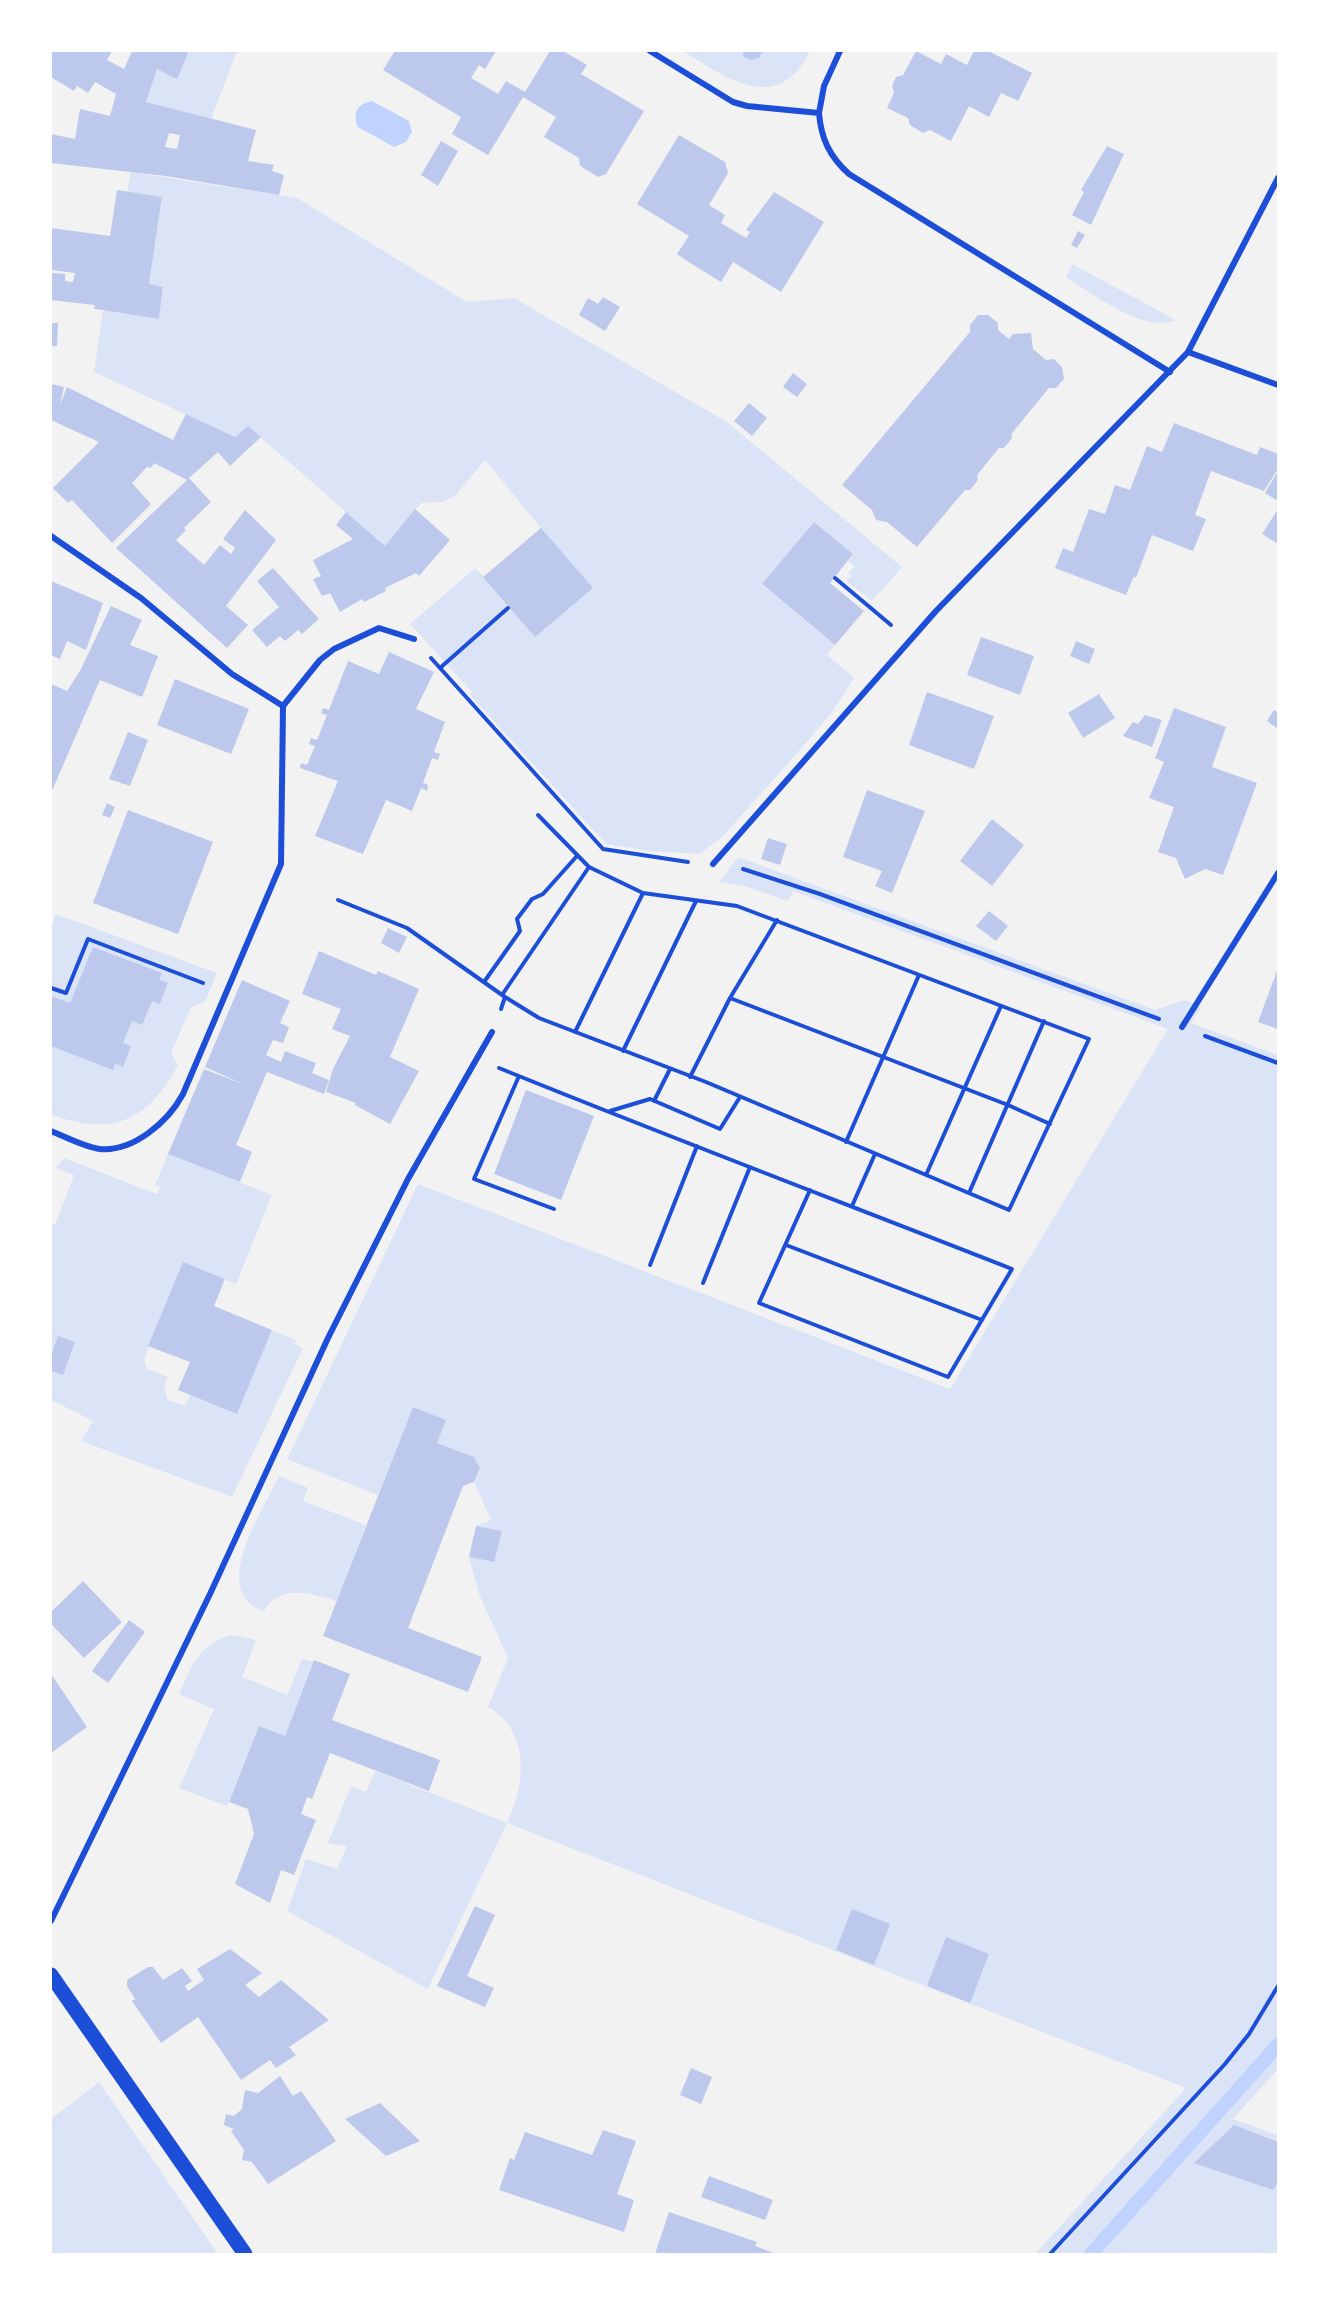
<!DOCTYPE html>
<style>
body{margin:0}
#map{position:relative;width:1329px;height:2305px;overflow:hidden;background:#f2f2f2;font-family:"Varela Round",sans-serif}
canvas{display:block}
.frame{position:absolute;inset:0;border:52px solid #fff;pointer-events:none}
</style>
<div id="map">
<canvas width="1329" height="2305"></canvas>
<div class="frame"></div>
</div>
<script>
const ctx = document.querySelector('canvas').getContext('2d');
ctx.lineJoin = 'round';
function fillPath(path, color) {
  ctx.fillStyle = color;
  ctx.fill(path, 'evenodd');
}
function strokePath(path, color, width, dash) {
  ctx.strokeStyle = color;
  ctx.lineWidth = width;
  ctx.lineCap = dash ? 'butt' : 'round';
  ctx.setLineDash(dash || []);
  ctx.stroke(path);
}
fillPath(new Path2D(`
 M189,51H237L211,119L146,102L157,69L177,78Z
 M683,51H742L745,57L752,60L759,58L763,51H810C778,116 728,79 683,51Z
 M131,172L297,198L467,302L514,298L727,422L902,567L872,601L846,581L851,576L848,573L855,566L848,561L853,554L814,522L762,585L835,645L827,655L854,678L832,712L798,752L723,836L699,854L650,851L606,844L470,695L472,692L410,624L475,568L484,577L541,528L485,460L455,496L442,502L421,503L385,546L248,426L235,437L94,372L103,310L159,319L163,287L149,284L162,198L127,192Z
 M1072,264L1176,320C1144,334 1091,293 1066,277Z
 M738,857L1155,1010L1185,1000L1201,1007L1191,1023L1278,1055V2069L1233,2119L1278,2135V2254H1035L1186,2088L507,1823L428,1989L287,1911L306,1859L337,1869L347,1846L328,1843L351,1786L366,1792L375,1771L507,1823C526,1786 530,1730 488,1707L508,1658L479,1594L469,1557L493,1562L502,1531L476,1526L491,1520L474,1482L480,1468L474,1457L437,1443L446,1420L413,1407L378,1495L287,1459L418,1184L950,1389L1168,1029L793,891L788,901L744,886L719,882Z
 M56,914L217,973L205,1002L191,1007L171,1053L178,1065C148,1121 111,1138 51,1114V928Z
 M168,1154L272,1195L236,1284L183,1262L149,1346L144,1360L147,1369L168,1377L164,1387L168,1400L185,1406L190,1395L237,1414L272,1330L296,1340L295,1344L303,1348L232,1497L81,1441L93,1421L51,1400V1223L55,1225L74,1175L56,1168L64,1158L157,1194L160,1187L155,1185Z
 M279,1476L308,1488L303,1501L366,1525L337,1601C310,1594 281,1583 264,1611C207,1593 264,1509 279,1476Z
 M234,1635L256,1640L242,1677L287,1695L302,1659L313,1662L285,1736L259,1726L227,1806L179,1788L214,1709L179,1694C192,1666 200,1641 234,1635Z
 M99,2082L218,2254H51V2119Z`), '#dbe4f7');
fillPath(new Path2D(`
 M372,101L409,121L412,132L406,142L394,147L358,127C352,113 357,104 372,101Z`), '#bfd3fe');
strokePath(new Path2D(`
 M1091,2254L1278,2045`), '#bfd3fe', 14);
fillPath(new Path2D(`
 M51,51H112L107,60L124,69L132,51H189L177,79L157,69L146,102L256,130L248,161L274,165L272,171L284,175L279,195L166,176L51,163V134L75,139L80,109L110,116L116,94L95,82L88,93L77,86L74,91L51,77ZM169,133L180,135L177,149L165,147Z
 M395,51H496L485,69L479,65L471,78L498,94L506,81L525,92L550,51H563L587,65L581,74L644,111L606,174L598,177L580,166L579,158L544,137L556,117L523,97L488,155L452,134L461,117L383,70Z
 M742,51H763L759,58L752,60L744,57Z
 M916,51L941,64L946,54L967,65L974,51H988L1032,73L1018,101L1001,93L989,117L969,106L951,141L930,130L923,133L910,125L908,118L887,108L894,93L892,86L896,77L903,75Z
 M679,135L725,162L728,173L709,205L725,215L721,223L746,238L750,232L746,230L774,192L824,222L781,292L733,262L721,282L695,266L677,254L689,236L637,204Z
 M441,141L458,151L438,186L421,175Z
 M1107,146L1124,154L1091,225L1072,215L1084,192L1081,190Z
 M117,190L162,197L149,284L163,287L159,319L103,310L94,309L95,305L51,300V273L65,274V281L73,282L75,273L51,270V228L110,236Z
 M1078,231L1085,235L1077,248L1071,245Z
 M603,297L620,307L605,331L579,315L588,298L598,304Z
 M978,315H988L998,323V330L1009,339L1013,334L1031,333L1033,349L1046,360L1054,359L1062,367L1064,379L1056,388H1049L1012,433V438L1004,448H999L977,475L978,480L970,490H965L917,547L887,522L876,520L872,510L842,485L970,332V325Z
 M51,323H58L57,346H51Z
 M793,373L807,384L797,397L783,387Z
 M51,384L64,387L60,405L67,387L173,440L186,414L235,437L248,426L261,437L230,466L218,452L189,478L211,502L184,528L186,530L176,540L204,565L220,545L231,554L235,548L223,539L245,510L276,540L226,606L248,625L227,648L116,548L187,480L154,463L151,468L147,467L132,483L151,504L112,543L72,500L68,503L53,488L99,442L51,420Z
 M749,403L767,418L752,436L734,421Z
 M1174,423L1257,455L1260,447L1278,454V469L1264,491L1211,471L1195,515L1206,519L1193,551L1152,535L1136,578L1134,576L1126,595L1055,568L1063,548L1073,552L1089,509L1105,514L1115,485L1130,490L1147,446L1162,452Z
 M1278,471V501L1265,493Z
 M415,509L450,540L419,576L416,573L385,588L386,591L364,602L362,599L340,612L330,593L322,596L313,579L321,576L313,560L353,539L336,525L346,512L385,546Z
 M1278,509V544L1262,534Z
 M814,522L853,554L830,583L864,611L835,645L762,584Z
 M541,528L593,588L535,637L483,577Z
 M273,568L319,619L302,634L298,630L285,641L280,636L267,647L252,630L279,607L257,581Z
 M51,581L103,603L86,650L67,641L60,659L51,655Z
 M111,606L142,620L130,645L158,656L142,697L100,680L51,793V684L67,691L80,671Z
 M981,637L1034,656L1020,695L967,675Z
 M1076,641L1095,649L1089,664L1070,656Z
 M389,652L434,672L416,709L445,722L434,752L440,754L438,760L432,758L423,783L428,785L427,791L421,788L412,811L386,800L363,854L315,836L338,781L300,768L301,763L307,765L315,746L309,744L311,738L317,740L327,715L321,713L323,708L329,710L348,661L379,674Z
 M175,679L249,709L231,754L157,725Z
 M927,692L994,716L974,769L909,745Z
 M1099,694L1115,718L1083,738L1068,713Z
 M1174,708L1226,727L1212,767L1257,783L1223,875L1205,869L1185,879L1176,858L1158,852L1174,807L1149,798L1164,762L1155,758Z
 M1274,710L1278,712V729L1267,721Z
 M1145,715L1162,720L1152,747L1123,736L1133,722L1138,724Z
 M128,732L148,740L130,786L109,779Z
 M867,790L925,811L892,893L875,886L882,871L843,857Z
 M107,803L115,807L110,818L102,815Z
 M128,810L213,842L178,934L93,903Z
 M992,819L1024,845L992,886L960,861Z
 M768,838L787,844L780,865L761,859Z
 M989,911L1008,926L996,941L976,926Z
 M388,928L407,937L399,953L381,943Z
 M93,947L162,973L159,980L168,983L160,1004L152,1001L142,1025L132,1021L123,1043L131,1046L123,1067L115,1063L113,1070L51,1046V996L70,1003Z
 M319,951L376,975L378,971L419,989L390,1057L419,1071L390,1124L355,1105L356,1103L326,1092L333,1069L350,1036L332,1029L341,1009L302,994Z
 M1278,968V1029L1258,1022Z
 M242,980L290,1001L280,1023L289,1027L283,1043L273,1040L266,1055L281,1062L285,1051L316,1063L312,1073L329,1080L324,1094L267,1072L236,1145L252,1152L240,1182L168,1154L204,1069L245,1085L205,1067Z
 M526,1090L594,1116L561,1200L494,1174Z
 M183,1262L225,1279L214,1306L272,1330L237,1414L178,1390L190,1362L148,1346Z
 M58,1336L75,1342L63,1375L51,1371V1355Z
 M413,1407L446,1420L437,1443L474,1457L480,1468L474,1482L463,1486L408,1628L482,1657L468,1692L323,1636Z
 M476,1526L502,1531L494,1562L469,1557Z
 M83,1581L122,1622L84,1658L51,1624V1612Z
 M129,1620L145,1632L108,1683L92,1671Z
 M314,1660L350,1674L332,1720L440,1760L429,1791L330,1753L312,1799L307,1797L301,1814L316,1820L302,1854L294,1875L281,1870L270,1903L235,1884L254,1834L248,1809L229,1802L259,1726L285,1736Z
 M51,1674L87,1727L51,1753Z
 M475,1906L495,1915L467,1976L494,1988L485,2007L437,1986Z
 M852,1909L890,1924L874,1965L836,1950Z
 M946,1937L989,1954L970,2003L927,1986Z
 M230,1949L262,1973L245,1985L259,1997L281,1980L329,2020L289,2047L296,2055L276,2068L270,2060L241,2080L198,2017L161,2043L132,2001L135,1999L127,1986V1980L148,1967H153L163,1980L182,1968L192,1981L185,1986L188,1991L204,1980L197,1969Z
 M691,2068L712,2077L701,2104L680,2095Z
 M280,2076L293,2096L301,2091L336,2141L268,2184L252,2162L242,2160L244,2150L231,2131L234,2129L224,2125L226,2114L234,2116L242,2109L245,2090L258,2093Z
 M380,2103L420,2141L386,2156L345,2119Z
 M1234,2125L1278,2142V2182L1273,2190L1194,2163Z
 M603,2130L636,2141L617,2194L634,2200L624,2232L499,2190L510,2158L514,2160L525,2132L592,2155Z
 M709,2176L773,2200L765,2220L701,2197Z
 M669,2212L757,2242L755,2246L776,2254H655Z`), '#bdc9ec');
strokePath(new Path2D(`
 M835,578L891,625
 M431,658L603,849L688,862
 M440,668L508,608
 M743,869L820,894L1159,1019
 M338,900L407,928L505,997
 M484,982L520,931L517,919L532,899L543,894L576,857
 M51,988L66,993L88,939L203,983
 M502,995L589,867
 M730,998L1008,1105L1050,1124
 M501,1009L505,997L539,1018L706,1082L1009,1210L1089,1039L737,906L643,893L589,867L538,815
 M575,1032L643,893
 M1205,1036L1278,1063
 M623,1051L696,901
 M499,1068C669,1137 841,1202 1012,1269L948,1377L759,1303L810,1190
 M519,1076L474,1179L554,1209
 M690,1077L730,998L777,920
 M654,1101L670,1069
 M610,1111L650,1099L720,1129L740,1097
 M846,1142L919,975
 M926,1175L1001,1006
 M969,1193L1044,1021
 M852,1206L875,1154
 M786,1245L982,1320
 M650,1265L697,1146
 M703,1283L750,1167
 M1050,2254L1225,2064L1249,2034L1278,1986`), '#1d4ed8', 4);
strokePath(new Path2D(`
 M650,51L733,102L747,106L819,113C821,139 830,157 849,174L1170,372
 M819,113L824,86L840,51
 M1188,352L1278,385
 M51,536L141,598L232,674L283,706
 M713,864L936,611L1188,352L1278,178
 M1182,1027L1278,873
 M51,1131C66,1137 84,1147 100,1149C133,1152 168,1122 183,1094L281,864L283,706L320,660L334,649L379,628L414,639
 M51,1921L210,1594L328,1338L408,1179L492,1032`), '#1d4ed8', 6);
strokePath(new Path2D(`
 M51,1975L245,2254`), '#1d4ed8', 15);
</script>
